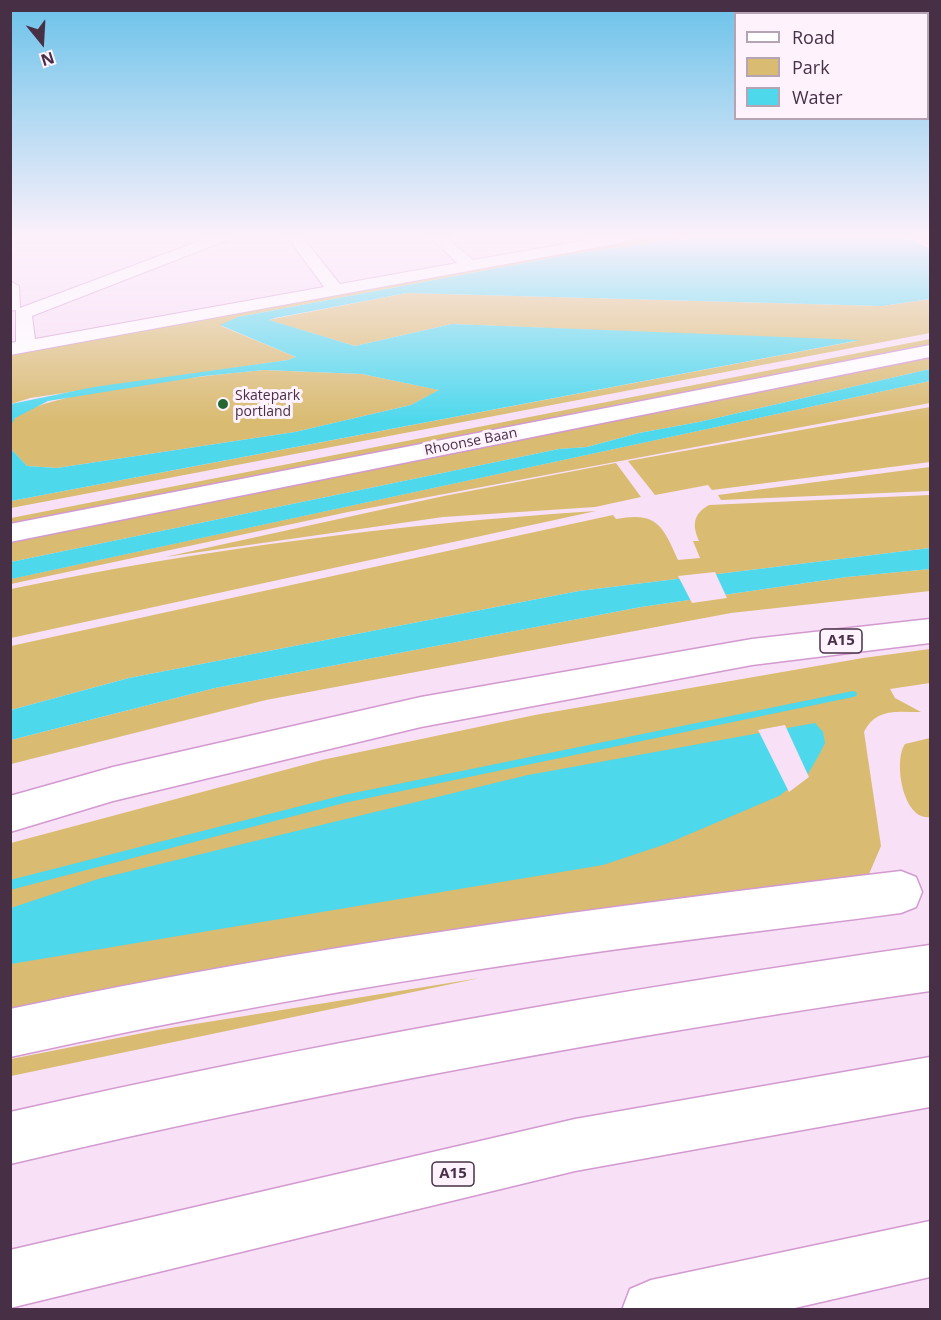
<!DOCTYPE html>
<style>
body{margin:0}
#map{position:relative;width:941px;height:1320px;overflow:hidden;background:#f8e0f6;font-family:"Open Sans",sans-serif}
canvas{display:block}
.frame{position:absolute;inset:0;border:12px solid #473046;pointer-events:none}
.legend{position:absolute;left:734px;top:12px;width:195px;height:108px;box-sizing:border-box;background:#fef2fd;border:2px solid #b5a4b4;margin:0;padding:8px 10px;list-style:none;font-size:18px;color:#473046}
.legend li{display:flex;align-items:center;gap:12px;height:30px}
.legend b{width:30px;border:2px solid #b5a4b4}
.north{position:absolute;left:12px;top:12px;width:60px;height:60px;-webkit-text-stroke:4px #fef2fd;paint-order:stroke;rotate:162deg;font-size:16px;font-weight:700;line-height:24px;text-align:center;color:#473046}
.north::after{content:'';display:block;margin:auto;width:21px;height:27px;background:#473046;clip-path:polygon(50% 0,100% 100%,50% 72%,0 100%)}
</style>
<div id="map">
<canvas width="941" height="1320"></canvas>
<div class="frame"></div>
<ul class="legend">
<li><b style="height:8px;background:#fff"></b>Road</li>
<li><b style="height:16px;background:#d9bb71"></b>Park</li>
<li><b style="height:16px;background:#4dd8ec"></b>Water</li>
</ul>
<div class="north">N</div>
</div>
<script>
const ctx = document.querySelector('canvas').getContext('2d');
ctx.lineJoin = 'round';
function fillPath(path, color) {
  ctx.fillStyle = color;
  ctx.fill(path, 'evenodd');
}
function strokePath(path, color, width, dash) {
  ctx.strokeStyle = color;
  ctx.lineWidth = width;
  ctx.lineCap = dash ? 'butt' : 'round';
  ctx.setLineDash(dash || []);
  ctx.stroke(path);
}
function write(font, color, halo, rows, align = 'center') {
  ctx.font = font + ' "Open Sans",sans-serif';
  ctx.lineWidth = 6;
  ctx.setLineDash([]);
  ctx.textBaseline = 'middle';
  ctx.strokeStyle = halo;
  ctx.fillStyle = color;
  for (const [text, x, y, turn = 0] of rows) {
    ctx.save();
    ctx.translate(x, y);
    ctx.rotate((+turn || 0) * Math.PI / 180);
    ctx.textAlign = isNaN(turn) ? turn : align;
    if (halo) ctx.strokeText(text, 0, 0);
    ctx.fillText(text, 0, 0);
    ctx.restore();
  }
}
fillPath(new Path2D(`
 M638,238H687L572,254L238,317L221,326L296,357L288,360L30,398L11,404V354L575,247Z
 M407,293L882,306L930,299V333L11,508V501L856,341L452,324L355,346L268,320Z
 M930,339V345L11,525V518Z
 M930,356V369L699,422L639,433L587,447L559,449L11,562V541Z
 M264,370L362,374L440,390L411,405L295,432L57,468L27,466L11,449C11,439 7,425 15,418C47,390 215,375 264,370Z
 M930,381V403L348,512L11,584L10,579Z
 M930,407V462L712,490L708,485L655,495L628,461Z
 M616,463L641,497L595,507L443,517L165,557L444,496Z
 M930,467V491L721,500L718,495Z
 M930,495V548L579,591L129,678L11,710V646L613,515L616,519C657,511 663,526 678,560L700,558L693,541H699C692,525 693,514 709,505Z
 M596,511L11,638V589C203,549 399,524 596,511Z
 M930,569V591L731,613L266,700L11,764V740L215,688L641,607L847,577Z
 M930,649V683L890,689L895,698L921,712C896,712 876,708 864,732L881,846L866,881L11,1015V843L322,760L535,715L863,658Z
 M930,738V817C903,821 893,761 905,744Z
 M480,978L11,1076V1059L158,1030Z`), '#d9bb71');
fillPath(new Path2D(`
 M687,238H907L930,249V299L882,306L407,293L275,318L269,320L355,346L452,324L860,340L11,501V449L27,466L57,468L295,432L411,405L439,390L362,374L264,370L204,376L48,401L15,418L11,425V404L94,387L288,360L296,357L220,325L238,317L572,254Z
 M930,369V381L11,579V562L559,449L587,447L639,433L699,422Z
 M930,548V569L847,577L641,607L215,688L11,740V710L129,678L579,591Z
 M815,723L823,732L825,743L820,753L808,774L779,796L666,844L603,865L11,964V908L98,879L528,775Z`), '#4dd8ec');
fillPath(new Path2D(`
 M715,572L727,598L692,603L678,576Z
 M785,725L809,777L789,792L758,730Z`), '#f8e0f6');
fillPath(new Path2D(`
 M853,691L856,692L857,694L856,696L853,697L344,803L10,890V880L344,795Z`), '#4dd8ec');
const minor = new Path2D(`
 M207,238H228L225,241L32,316L35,339L324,287L288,238H303L340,284L457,263L431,238H447L473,260L598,238H629L621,243L10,355V343L16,342V310L10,311V281L19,286L20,308Z`);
const major = new Path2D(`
 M930,345V357L10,542V524Z`);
const highway = new Path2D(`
 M930,619V643L752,665L421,727L113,801L10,832V796L113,767L421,697L752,639Z
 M901,871L916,877L922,892L916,907L901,913C781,929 661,942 541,960C363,986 186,1018 10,1057V1009C305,946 602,907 901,871Z
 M930,945V991C621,1036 315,1092 10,1164V1112C315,1043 621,989 930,945Z
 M930,1057V1107L575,1171L10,1308V1250L575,1119Z
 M930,1221V1277L786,1310H622L630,1289L651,1280Z`);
strokePath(minor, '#d29acf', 2);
strokePath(major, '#d29acf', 3);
strokePath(highway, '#d29acf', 3);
fillPath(minor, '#fff');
fillPath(major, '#fff');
fillPath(highway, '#fff');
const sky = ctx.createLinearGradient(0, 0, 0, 422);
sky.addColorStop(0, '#6ac2ea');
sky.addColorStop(0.56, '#fcf1fb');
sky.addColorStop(1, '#fcf1fb00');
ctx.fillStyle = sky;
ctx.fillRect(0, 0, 941, 422);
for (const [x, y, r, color] of [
 [223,404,6,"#236833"]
]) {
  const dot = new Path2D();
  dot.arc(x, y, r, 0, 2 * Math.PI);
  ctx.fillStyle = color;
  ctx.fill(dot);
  strokePath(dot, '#fef2fd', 2);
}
write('14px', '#473046', '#fef2fd', [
 ["Skatepark",235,396],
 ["portland",235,412]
], 'left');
write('14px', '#473046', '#fef2fd', [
 ["Rhoonse Baan",471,442,-11]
]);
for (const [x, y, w] of [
 [841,641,42],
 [453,1174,42]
]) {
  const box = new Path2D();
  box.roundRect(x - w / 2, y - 12, w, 24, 4.5);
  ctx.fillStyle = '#fef2fd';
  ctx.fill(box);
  strokePath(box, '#473046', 1.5);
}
write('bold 15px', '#473046', null, [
 ["A15",841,641],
 ["A15",453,1174]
]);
</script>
